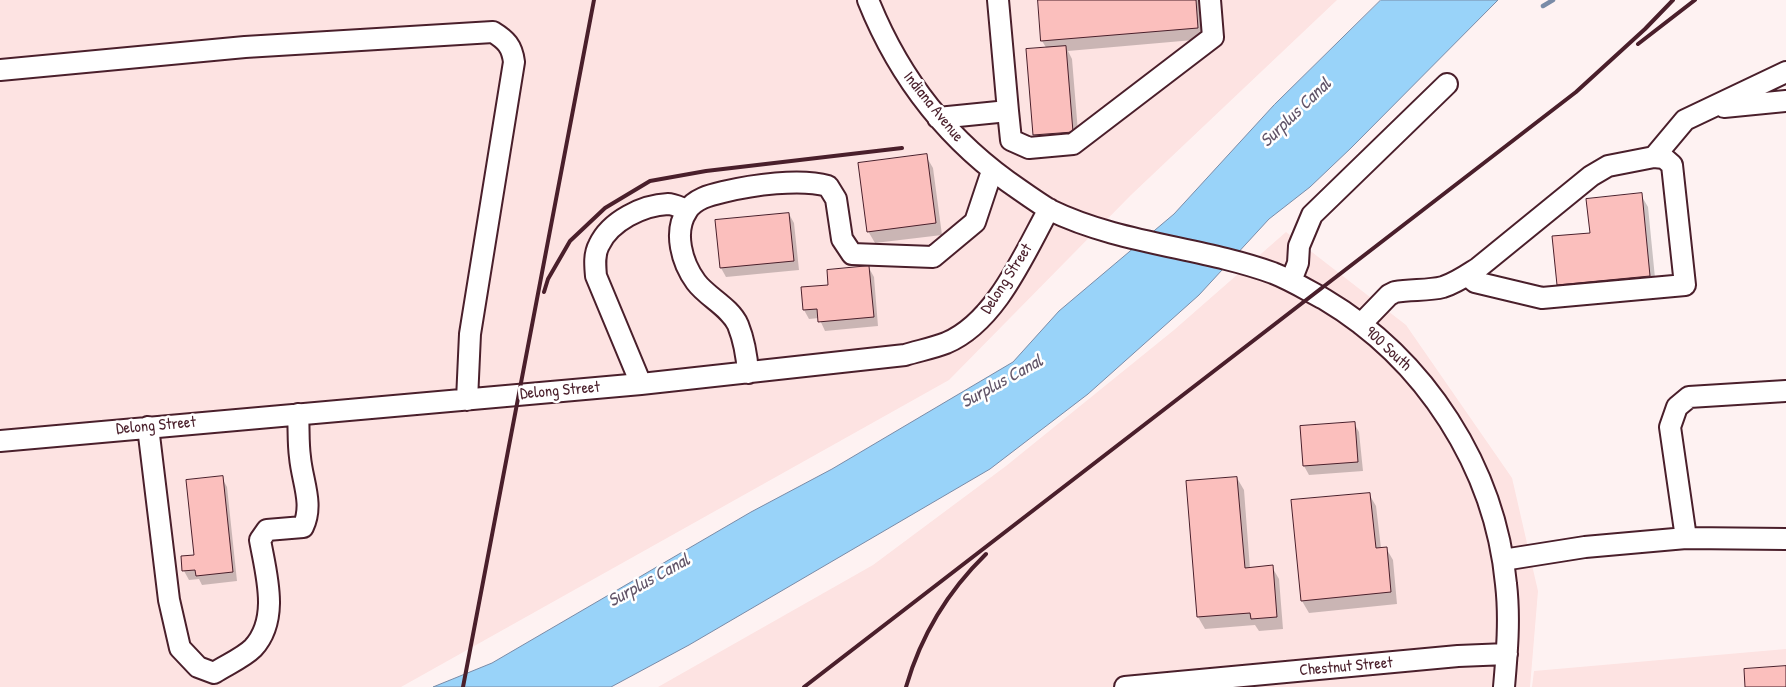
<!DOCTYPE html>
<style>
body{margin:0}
canvas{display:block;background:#fef2f2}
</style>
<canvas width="1786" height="687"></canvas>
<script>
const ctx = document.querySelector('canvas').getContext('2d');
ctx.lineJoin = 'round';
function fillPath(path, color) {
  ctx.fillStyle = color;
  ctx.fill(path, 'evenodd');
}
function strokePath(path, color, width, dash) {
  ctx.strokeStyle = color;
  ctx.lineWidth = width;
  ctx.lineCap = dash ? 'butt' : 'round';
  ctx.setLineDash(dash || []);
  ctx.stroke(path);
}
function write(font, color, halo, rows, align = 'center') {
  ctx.font = font + ' "Patrick Hand",sans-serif';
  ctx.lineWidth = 5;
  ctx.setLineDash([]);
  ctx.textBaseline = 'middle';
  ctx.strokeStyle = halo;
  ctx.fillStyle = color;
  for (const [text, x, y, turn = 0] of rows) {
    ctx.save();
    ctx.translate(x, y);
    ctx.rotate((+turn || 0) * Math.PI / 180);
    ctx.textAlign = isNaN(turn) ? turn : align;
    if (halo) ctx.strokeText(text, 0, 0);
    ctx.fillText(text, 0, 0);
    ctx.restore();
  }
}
fillPath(new Path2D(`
 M0,0H1337L1131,195L949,380L401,687H0Z
 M1286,232L1406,325L1512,478L1538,591L1530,687H658L873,565L1006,466L1174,330Z
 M1786,649V687H1532L1534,671Z`), '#fde3e2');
const water = new Path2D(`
 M1381,0H1498L1351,148L1310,187L1269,219L1199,295L1088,394L990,469L689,645L611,687H433L492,663L751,512L832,469L1013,362L1059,311L1174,214L1274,105Z`);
fillPath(water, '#99d3f9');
strokePath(water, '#798ba7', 1);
fillPath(new Path2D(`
 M1039,0H1201L1205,39L1068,51L1072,59L1079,144L1041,147L1034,135L1047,49L1042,41Z
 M926,156L933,168L942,235L875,243L868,231Z
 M1641,195L1648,207L1656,288L1565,297L1558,285L1591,234Z
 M789,214L794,223L799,270L726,277L721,268L716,221Z
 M869,268L874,277L878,326L825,331L819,318L809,319L804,310L829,286Z
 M1354,423L1359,432L1363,471L1309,475L1304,466L1301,427Z
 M222,478L227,487L237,581L202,585L199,579L189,580L184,571L195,556Z
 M1237,478L1244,490L1250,569L1272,567L1279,579L1283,629L1259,631L1255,625L1205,629L1198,617Z
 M1369,494L1376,506L1381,548H1386L1393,560L1397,604L1309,613L1302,601L1292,502Z`), '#0003');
strokePath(new Path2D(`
 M1543,6L1553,0`), '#798ba7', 4.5);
const building = new Path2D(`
 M1038,0H1196L1198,28L1041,41Z
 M1066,46L1073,132L1033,135L1026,49Z
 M927,154L936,223L867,232L858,163Z
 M1642,193L1650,276L1557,285L1552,236L1590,233L1586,199Z
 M789,213L794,261L720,268L715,220Z
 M869,266L874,317L818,322L817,309L803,310L801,287L828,285L827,270Z
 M1355,422L1358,462L1303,466L1300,426Z
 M223,476L233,572L196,576L195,570L182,571L181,556L194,555L186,480Z
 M1237,477L1245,568L1273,565L1277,617L1251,619L1250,613L1197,617L1186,481Z
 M1370,493L1376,548L1387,547L1391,592L1301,601L1291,500Z
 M1786,666V687H1745L1744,669Z`);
fillPath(building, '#fbbfbd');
strokePath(building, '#4a1f2b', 1);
const minor = new Path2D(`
 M868,0C900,80 949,142 1020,190C1030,197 1040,204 1050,210C1120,244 1201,247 1273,273C1291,280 1307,290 1324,299C1425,359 1495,467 1506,584C1510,618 1507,653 1504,687
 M0,70L245,47L493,32C506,40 512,46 514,62L470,334L467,400
 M1724,107L1786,101
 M1008,111L1011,140L1029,148L1073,144L1213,37L1210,0
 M938,118L1008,111L998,0
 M1654,157L1685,120L1786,72
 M1291,281L1298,263L1299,246L1312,215L1447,84
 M1361,324L1389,295L1395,292C1411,289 1428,291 1443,287C1456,283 1467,275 1478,268L1591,176L1608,166L1654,157L1664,158L1672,165L1685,285L1542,298L1475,282L1467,275
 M748,373C747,358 744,340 738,325C730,307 707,297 696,282C682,263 673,232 687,211C694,199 710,195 723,192C752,185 800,178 828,186L836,199L842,239L852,254L933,257L975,222L992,171
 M641,384L596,276C595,265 594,254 599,245C610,221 643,205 668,204C674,204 681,208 687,210
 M148,427L169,600L180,648L198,667L214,673C226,665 243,658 253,648C280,619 266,574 260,540L267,530L303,527C314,504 302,481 300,457C298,443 299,428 298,414
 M0,441L641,384L905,355C918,351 933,348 946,343C996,322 1024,254 1049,209
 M1686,538L1670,427L1677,407L1689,397L1786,391
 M1503,560L1585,547L1686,538L1786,539
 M1125,687L1458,656L1507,654`);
strokePath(minor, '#4a1f2b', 24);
strokePath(minor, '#fff', 20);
strokePath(new Path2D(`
 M1638,44L1695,0
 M544,292L548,279L570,241L605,208L650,181L706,171L902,148
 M463,687L594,0
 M804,687L1576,92L1645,29L1673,0
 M906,687C921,635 948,591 986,554`), '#4a1f2b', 4);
write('16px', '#4a1f2b', '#fff', [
 ["Indiana Avenue",933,107,51],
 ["Delong Street",1007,279,-57],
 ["900 South",1388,349,43],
 ["Delong Street",560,391,-5],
 ["Delong Street",156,426,-5],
 ["Chestnut Street",1346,667,-5]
]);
write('italic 18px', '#625569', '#fff', [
 ["Surplus Canal",1296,113,-44],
 ["Surplus Canal",1002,382,-29],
 ["Surplus Canal",649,581,-29]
]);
</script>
